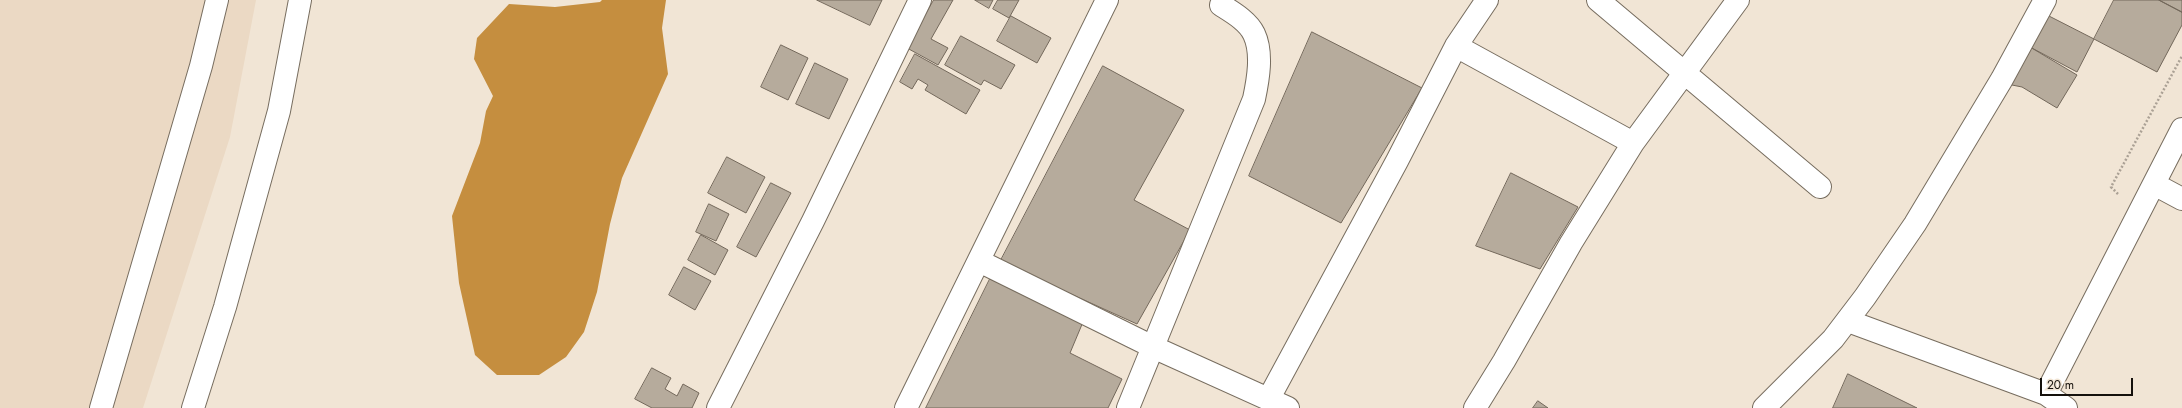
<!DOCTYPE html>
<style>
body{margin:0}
#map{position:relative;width:2182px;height:408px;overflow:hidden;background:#f1e5d5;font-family:Jost,sans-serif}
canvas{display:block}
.scale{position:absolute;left:2040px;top:378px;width:93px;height:18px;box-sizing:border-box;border:2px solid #15110c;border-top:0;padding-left:5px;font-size:12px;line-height:14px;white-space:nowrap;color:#15110c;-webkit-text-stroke:3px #f1e5d5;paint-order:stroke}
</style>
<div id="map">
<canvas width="2182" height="408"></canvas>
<div class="scale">20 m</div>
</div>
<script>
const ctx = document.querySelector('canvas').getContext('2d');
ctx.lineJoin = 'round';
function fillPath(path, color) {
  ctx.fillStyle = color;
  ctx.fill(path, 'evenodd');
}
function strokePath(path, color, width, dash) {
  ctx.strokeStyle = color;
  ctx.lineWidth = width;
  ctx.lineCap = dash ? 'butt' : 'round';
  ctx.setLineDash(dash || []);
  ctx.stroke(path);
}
fillPath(new Path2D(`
 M0,0H256L230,137L143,408H0Z`), '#ebd9c4');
fillPath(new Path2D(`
 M602,0H666L662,28L668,74L622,178L610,224L597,292L584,332L566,357L539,375H497L475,355L459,283L452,216L480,143L486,111L493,96L474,59L477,38L509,4L555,7L600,2Z`), '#c58e3f');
const building = new Path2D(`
 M817,0H882L870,25Z
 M934,0H953L931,39L948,48L938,65L907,48Z
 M975,0H993L989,8Z
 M998,0H1019L1009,18L993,9Z
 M2114,0H2159L2182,12V25L2157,72L2094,39Z
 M2159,0H2182V12Z
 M2047,15L2094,39L2077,72L2030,47Z
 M1011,16L1051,38L1037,63L997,41Z
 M1312,32L1422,88L1341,223L1249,176Z
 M961,36L1015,65L1001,89L984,80L981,85L945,65Z
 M781,45L808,58L788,100L761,87Z
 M2030,47L2077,75L2057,108L2022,87L2007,84Z
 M915,54L980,90L966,114L925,90L928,85L918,79L912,89L900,82Z
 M815,63L848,79L829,119L796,104Z
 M1103,66L1184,110L1134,200L1190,230L1137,324L1000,262Z
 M727,157L765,177L746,213L708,193Z
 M1511,173L1578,207L1540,269L1476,246Z
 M771,183L791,193L756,257L737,247Z
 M709,204L729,214L716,241L696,232Z
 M701,235L728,250L715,275L688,260Z
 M684,267L711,281L695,310L669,295Z
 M990,279L1083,322L1070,353L1122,379L1108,408H926Z
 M652,368L671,378L665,389L677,396L683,384L699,393L692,408H652L635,399Z
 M1848,374L1917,408H1833Z
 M1538,401L1548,408H1533Z`);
fillPath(building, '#b6ab9c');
strokePath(building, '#73685b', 1);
const minor = new Path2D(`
 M1598,0L1820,187
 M1456,46L1633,143
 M2154,184L2182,199
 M979,261L1153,347L1288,408
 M1848,321L2046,394L2066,408
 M2046,394L2182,129
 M1269,398L1397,161L1456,46L1487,0
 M101,408L201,66L217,0
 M193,408L225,307L279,111L300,0
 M718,408L813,221L920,0
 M906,408L1107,0
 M1128,408L1254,99C1258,80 1263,53 1254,34C1248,21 1232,12 1221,5
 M1475,408L1504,361L1571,243L1633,143L1738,0
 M1764,408L1833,339L1865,297L1915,224L2002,79L2045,0`);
strokePath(minor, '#776d5f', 24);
strokePath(new Path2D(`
 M2118,194L2111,187L2182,56`), '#aba195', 2.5, [2, 2]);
strokePath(minor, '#fff', 22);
</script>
